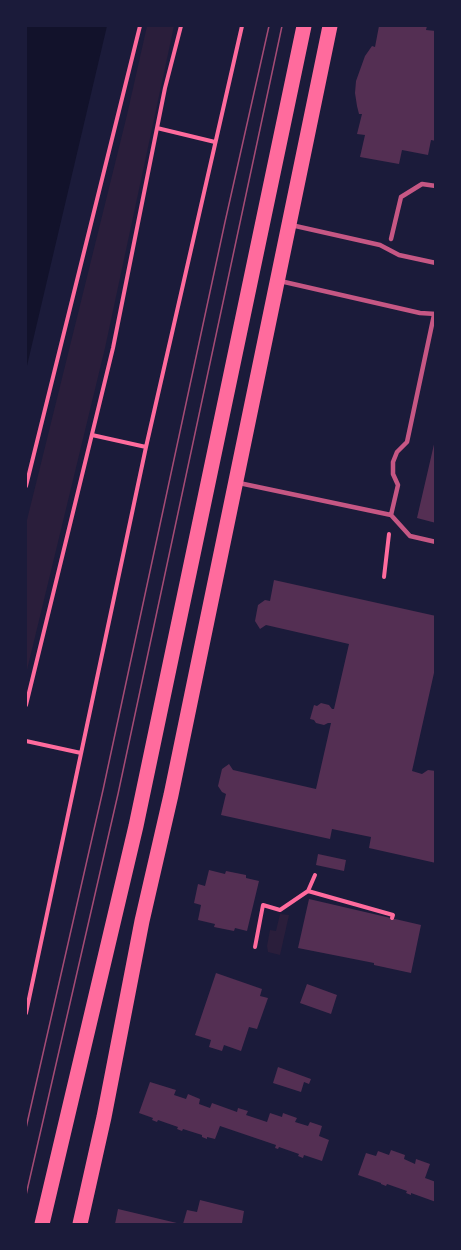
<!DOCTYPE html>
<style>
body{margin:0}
#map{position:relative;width:461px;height:1250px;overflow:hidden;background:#1b1b3a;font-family:"Fira Sans Condensed",sans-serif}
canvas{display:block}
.frame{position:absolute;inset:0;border:27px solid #1b1b3a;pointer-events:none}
</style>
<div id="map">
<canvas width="461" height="1250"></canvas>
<div class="frame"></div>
</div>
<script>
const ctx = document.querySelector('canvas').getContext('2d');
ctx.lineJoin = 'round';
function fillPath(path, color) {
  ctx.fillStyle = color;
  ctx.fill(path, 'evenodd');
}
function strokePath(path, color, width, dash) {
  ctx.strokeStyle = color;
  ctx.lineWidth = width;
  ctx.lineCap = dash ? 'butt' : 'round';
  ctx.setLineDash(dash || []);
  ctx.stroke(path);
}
fillPath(new Path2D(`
 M147,26H174L105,348L26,674V524L127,115Z
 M280,914L289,915L280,955L268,952L267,946L270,930L276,931Z`), '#2a1e3b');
fillPath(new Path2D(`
 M26,26H107L26,370Z`), '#12122b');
fillPath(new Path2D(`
 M379,26H427L426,30L436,31V141L431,140L428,155L402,150L399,164L360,157L365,135L357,134L362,114H359L357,106L355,93L356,81L365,56L372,46L375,47Z
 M435,440H436V523L417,518Z
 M274,580L436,616V664L412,771L422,774L428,770L436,771V863L369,848L371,837L332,829L330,839L221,815L226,794L222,792L218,786L222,769L229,764L233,770L316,789L331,723H328L324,725L316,723L314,720L310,719L314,705L317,706L321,703L329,705L332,709H334L349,644L266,625L260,629L255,621L258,605L265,600L270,601Z
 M318,854L346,860L344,871L316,865Z
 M209,870L225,874L226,871L246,875V878L259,881L247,931L235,928L234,931L214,927L215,924L198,920L201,905L194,903L198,884L205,886Z
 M309,899L421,925L411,973L374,965V963L298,948Z
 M216,973L262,989L260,996L268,998L257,1029L249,1027L241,1051L224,1045L222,1051L209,1047L211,1040L195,1035Z
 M307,984L337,995L331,1014L300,1003Z
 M278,1067L311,1079L309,1084L304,1082L301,1092L273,1083Z
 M150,1082L176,1090L174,1095L186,1099L188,1094L200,1099L199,1104L210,1108L212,1103L237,1112L238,1108L248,1111L246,1115L267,1122L270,1113L282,1117L283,1113L297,1118L295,1122L308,1126L310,1122L322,1126L319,1136L329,1140L322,1161L304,1155L303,1158L298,1156L299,1154L279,1147L278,1149L275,1148L276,1145L220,1126L215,1139L207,1137V1139L202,1137V1135L183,1129L182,1131L177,1129L178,1127L158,1120L157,1122L152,1120L153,1118L139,1113Z
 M391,1150L405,1155L404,1159L415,1164L416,1159L430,1164L425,1178L436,1182V1202L411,1193V1195L406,1193L407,1191L387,1184L386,1186L381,1184V1183L358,1175L366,1153L376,1156L378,1151L389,1155Z
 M200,1200L244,1211L242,1223L246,1224H183L187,1210L197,1212Z
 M118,1209L181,1224H115Z`), '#542f53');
strokePath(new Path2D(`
 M157,128L215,142
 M92,435L146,447
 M26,486L140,26
 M384,577L389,534
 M26,705L113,348L165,88L181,26
 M26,741L81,753
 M308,891L315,875
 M255,947L263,905L280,910L308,891L393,915L392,918
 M26,1013L146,447L242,26`), '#ff6b9d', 4);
strokePath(new Path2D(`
 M291,225L380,245L399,255L436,263
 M391,239L401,197L422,184L436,186
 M280,281L420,313L436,314
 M239,483L391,515L398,485L393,474V462L397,452L407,442L434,315
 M391,515L410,536L436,542`), '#c65784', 4.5);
strokePath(new Path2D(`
 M42,1224L136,826L304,26
 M80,1224L104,1117L142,921L171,795L330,26`), '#ff6b9d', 15);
strokePath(new Path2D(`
 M26,1128L103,790L225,222L269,26
 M26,1195L118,794L282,26`), '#a44b75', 1.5);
</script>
